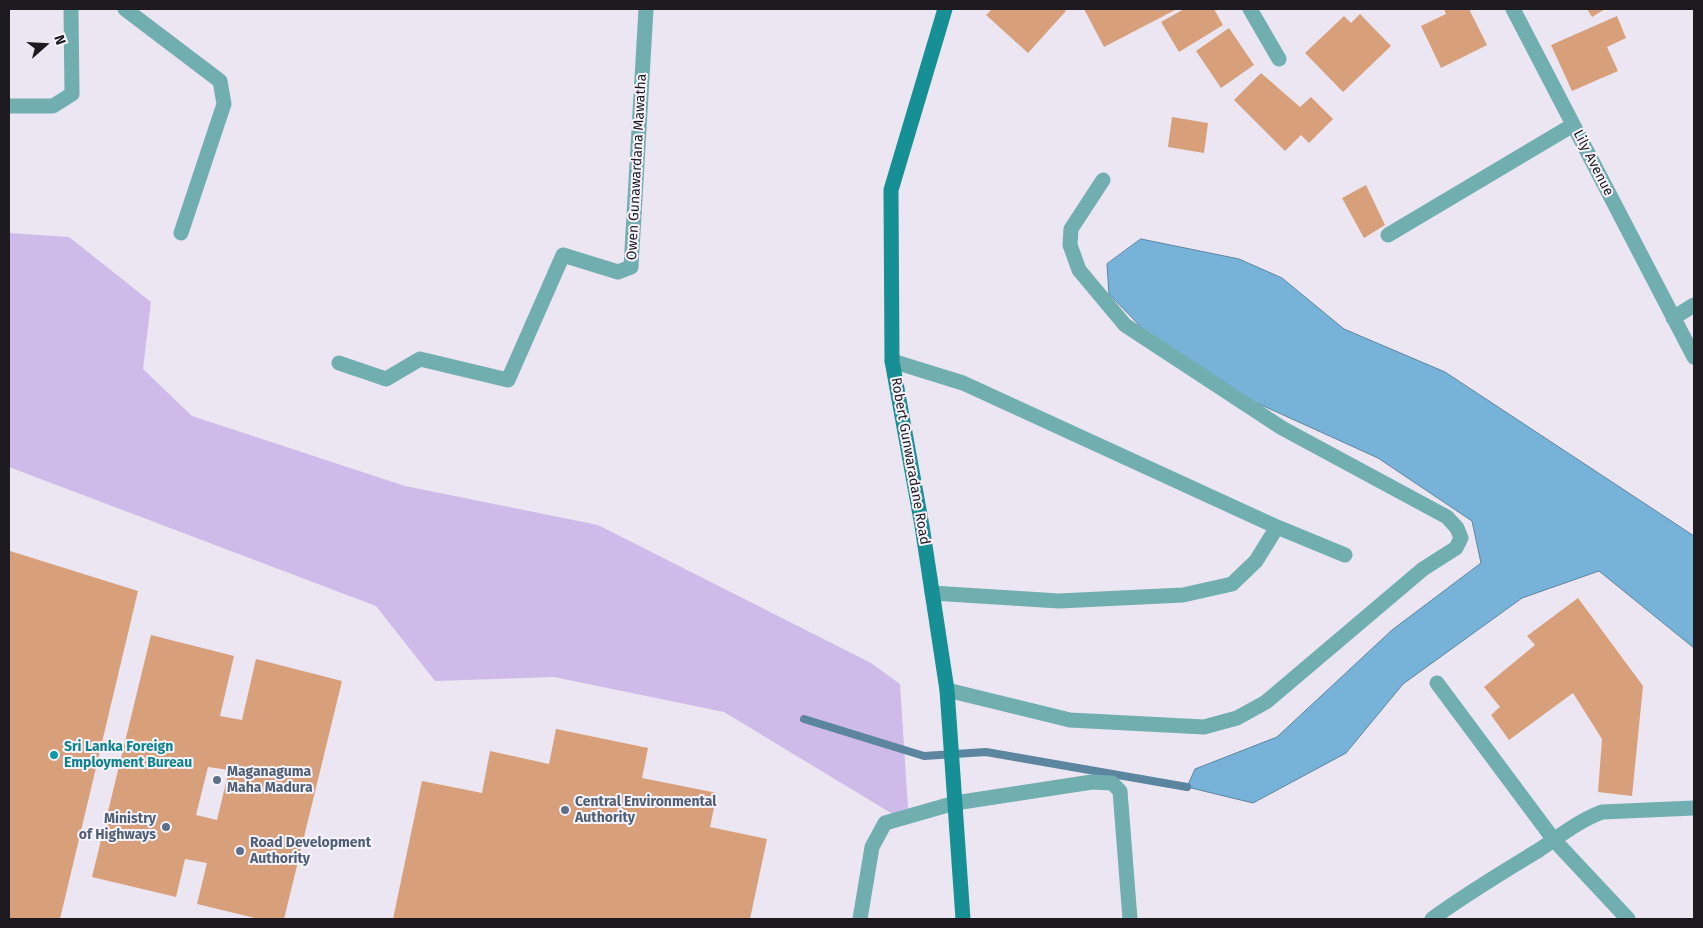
<!DOCTYPE html>
<style>
body{margin:0}
#map{position:relative;width:1703px;height:928px;overflow:hidden;background:#ebe6f1;font-family:"Fira Sans",sans-serif}
canvas{display:block}
.frame{position:absolute;inset:0;border:10px solid #1d1b1f;pointer-events:none}
.north{position:absolute;left:20px;top:20px;width:50px;height:50px;-webkit-text-stroke:4px #f8f4fe;paint-order:stroke;rotate:71deg;font-size:14px;font-weight:700;line-height:20px;text-align:center;color:#1d1b1f}
.north::after{content:'';display:block;margin:auto;width:18px;height:22px;background:#1d1b1f;clip-path:polygon(50% 0,100% 100%,50% 72%,0 100%)}
</style>
<div id="map">
<canvas width="1703" height="928"></canvas>
<div class="frame"></div>
<div class="north">N</div>
</div>
<script>
const ctx = document.querySelector('canvas').getContext('2d');
ctx.lineJoin = 'round';
function fillPath(path, color) {
  ctx.fillStyle = color;
  ctx.fill(path, 'evenodd');
}
function strokePath(path, color, width, dash) {
  ctx.strokeStyle = color;
  ctx.lineWidth = width;
  ctx.lineCap = dash ? 'butt' : 'round';
  ctx.setLineDash(dash || []);
  ctx.stroke(path);
}
function write(font, color, halo, rows, align = 'center') {
  ctx.font = font + ' "Fira Sans",sans-serif';
  ctx.lineWidth = 4;
  ctx.setLineDash([]);
  ctx.textBaseline = 'middle';
  ctx.strokeStyle = halo;
  ctx.fillStyle = color;
  for (const [text, x, y, turn = 0] of rows) {
    ctx.save();
    ctx.translate(x, y);
    ctx.rotate((+turn || 0) * Math.PI / 180);
    ctx.textAlign = isNaN(turn) ? turn : align;
    if (halo) ctx.strokeText(text, 0, 0);
    ctx.fillText(text, 0, 0);
    ctx.restore();
  }
}
fillPath(new Path2D(`
 M9,233L69,237L151,302L143,369L192,416L405,486L598,525L871,663L900,684L909,824L724,712L554,677L435,681L376,606L9,467Z`), '#cfbbe9');
const water = new Path2D(`
 M1141,239L1239,259L1282,278L1344,329L1445,372L1694,536V648L1599,571L1522,598L1403,684L1346,753L1253,803L1187,787L1195,769L1277,737L1392,630L1481,563L1472,521L1378,458L1182,369L1109,294L1107,264Z`);
fillPath(water, '#77b3d8');
strokePath(water, '#5c85a0', 1);
strokePath(new Path2D(`
 M804,719L924,756L986,752L1187,787`), '#5c85a0', 8);
fillPath(new Path2D(`
 M992,9H1063L1066,11L1028,53L986,15Z
 M1084,9H1177L1104,47Z
 M1184,9H1214L1223,25L1179,52L1161,22Z
 M1444,9H1469L1487,45L1441,68L1421,26L1446,14Z
 M1587,9H1605L1592,17Z
 M1360,14L1391,46L1343,92L1305,53L1344,16L1351,23Z
 M1617,16L1626,38L1607,47L1618,71L1572,91L1551,45Z
 M1229,28L1254,65L1221,88L1196,51Z
 M1261,73L1300,107L1311,97L1333,119L1309,143L1301,135L1285,151L1234,100Z
 M1172,117L1208,123L1204,153L1168,147Z
 M1366,185L1385,225L1364,238L1342,198Z
 M10,551L138,591L60,919H9Z
 M1578,598L1643,686L1632,796L1598,792L1602,739L1573,693L1509,740L1491,715L1500,707L1484,687L1535,645L1527,636Z
 M151,635L234,656L220,716L242,720L256,659L342,681L284,919H259L197,904L207,863L185,859L176,897L92,877ZM208,767L229,770L217,820L196,815Z
 M556,729L648,748L642,778L717,793L710,827L767,839L750,919H393L422,781L482,793L490,751L549,764Z`), '#d7a07b');
strokePath(new Path2D(`
 M1437,683L1554,840L1628,919
 M860,919L872,847L885,823L955,803L1092,782L1112,783L1120,791L1130,919
 M1432,919C1466,894 1503,872 1539,850C1560,836 1578,821 1602,812L1694,808`), '#70aeb0', 15);
strokePath(new Path2D(`
 M125,9L220,81L224,104L181,233
 M1250,9L1279,59
 M1513,9L1694,357
 M9,106H53L72,94L71,9
 M1388,235L1573,125
 M1673,318L1694,305
 M892,361L963,383L1277,527L1345,555
 M339,363L386,379L420,359L508,380L563,255L618,272L631,267L646,9
 M932,593L1059,601L1183,595L1232,584L1256,561L1277,527
 M947,690L1070,720L1204,727L1237,718L1266,702L1423,569L1456,548L1461,538L1457,528L1447,517L1282,428L1125,325L1079,270L1070,245L1071,229L1103,180`), '#70aeb0', 15);
strokePath(new Path2D(`
 M945,9L891,190L892,361L922,526L947,690L963,919`), '#169094', 15);
for (const [x, y, r, color] of [
 [54,755,5,"#0f9aa8"],
 [217,780,5,"#5c6f8a"],
 [565,810,5,"#5c6f8a"],
 [166,827,5,"#5c6f8a"],
 [240,851,5,"#5c6f8a"]
]) {
  const dot = new Path2D();
  dot.arc(x, y, r, 0, 2 * Math.PI);
  ctx.fillStyle = color;
  ctx.fill(dot);
  strokePath(dot, '#f8f4fe', 2);
}
write('14px', '#1d1b1f', '#f8f4fe', [
 ["Lily Avenue",1593,163,63],
 ["Owen Gunawardana Mawatha",637,167,-87],
 ["Robert Gunwaradane Road",910,461,80]
]);
write('bold 14px', '#0d838f', '#f8f4fe', [
 ["Sri Lanka Foreign",64,747],
 ["Employment Bureau",64,763]
], 'left');
write('bold 14px', '#4e5e75', '#f8f4fe', [
 ["Maganaguma",227,772],
 ["Maha Madura",227,788],
 ["Central Environmental",575,802],
 ["Authority",575,818],
 ["Ministry",156,819,"right"],
 ["of Highways",156,835,"right"],
 ["Road Development",250,843],
 ["Authority",250,859]
], 'left');
</script>
